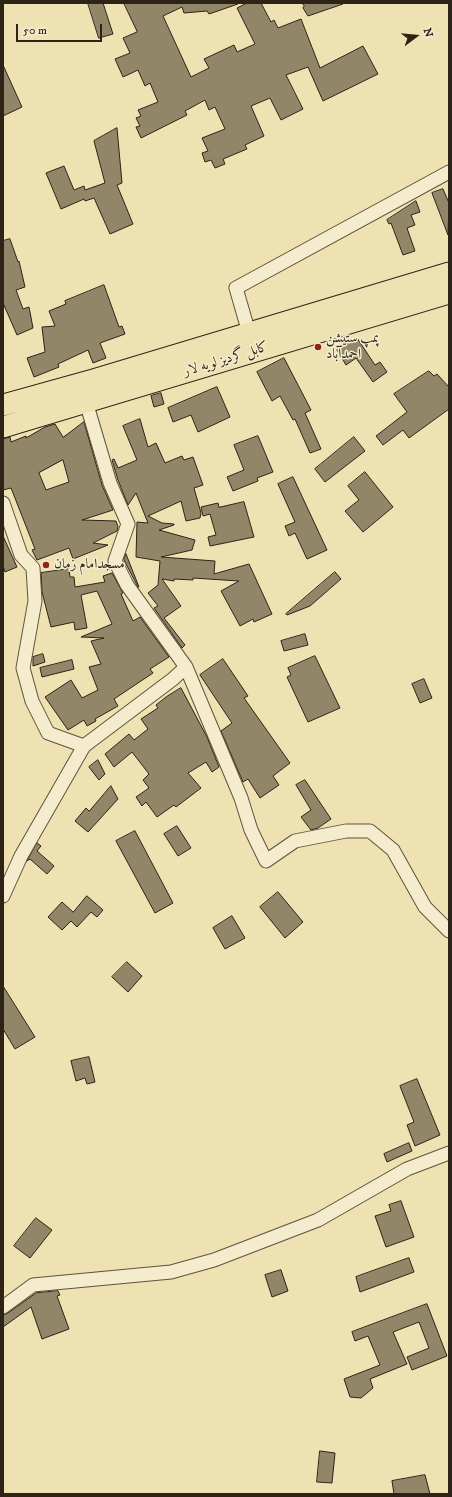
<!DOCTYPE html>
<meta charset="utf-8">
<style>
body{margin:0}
#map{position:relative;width:452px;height:1497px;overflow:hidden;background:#eee1b2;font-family:"IM FELL DW Pica",serif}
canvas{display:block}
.frame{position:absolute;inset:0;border:4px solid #2e2317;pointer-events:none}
.north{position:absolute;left:396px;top:16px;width:40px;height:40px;-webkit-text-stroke:3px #f4eccd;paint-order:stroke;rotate:74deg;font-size:11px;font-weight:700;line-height:16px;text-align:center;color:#2e2317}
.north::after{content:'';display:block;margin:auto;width:14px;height:18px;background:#2e2317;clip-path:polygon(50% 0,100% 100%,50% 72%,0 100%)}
.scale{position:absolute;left:16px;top:24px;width:86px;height:18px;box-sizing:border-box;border:2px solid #2e2317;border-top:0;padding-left:5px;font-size:12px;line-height:14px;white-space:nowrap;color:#2e2317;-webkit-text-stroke:3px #f4eccd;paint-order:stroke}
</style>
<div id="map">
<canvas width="452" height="1497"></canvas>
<div class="frame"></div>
<div class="north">N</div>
<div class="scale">50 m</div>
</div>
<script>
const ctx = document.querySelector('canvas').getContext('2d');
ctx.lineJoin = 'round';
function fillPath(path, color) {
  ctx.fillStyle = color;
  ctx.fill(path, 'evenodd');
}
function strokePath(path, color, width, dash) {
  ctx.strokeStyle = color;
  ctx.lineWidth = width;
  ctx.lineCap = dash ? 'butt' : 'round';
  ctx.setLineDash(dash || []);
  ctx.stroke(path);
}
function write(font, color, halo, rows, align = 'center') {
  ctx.font = font + ' "IM FELL DW Pica",Amiri,serif';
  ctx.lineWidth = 3;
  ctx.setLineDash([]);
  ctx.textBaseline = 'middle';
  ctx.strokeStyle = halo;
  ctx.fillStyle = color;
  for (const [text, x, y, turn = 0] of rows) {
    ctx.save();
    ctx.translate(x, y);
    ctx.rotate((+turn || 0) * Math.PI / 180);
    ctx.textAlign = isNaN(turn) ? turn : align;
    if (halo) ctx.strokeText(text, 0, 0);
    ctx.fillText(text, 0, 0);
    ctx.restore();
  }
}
const building = new Path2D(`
 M88,3H103L113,34L99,38Z
 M124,3H238V4L209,14L207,11L184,13L182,7L163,16L191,77L209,68L204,59L234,45L237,52L255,44L237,8L247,3H261L271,22L274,20L278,28L301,19L320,68L363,46L378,74L323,101L308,67L286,75L303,109L281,120L270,98L251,106L264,136L245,145L247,149L223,159L225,164L215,168L211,160L205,162L202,153L208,151L202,138L225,129L215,107L209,110L205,100L185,111L187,115L141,138L136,127L140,126L136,118L141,116L138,110L158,102L150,83L145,86L138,70L123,77L115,59L130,53L123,38L137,32Z
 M302,3H342L343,4L308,16L303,8L304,6Z
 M3,65L22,107L3,116Z
 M117,128L122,183L117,185L133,224L110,234L94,198L85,201L84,199L61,209L46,173L64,166L74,190L84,186L85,190L105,183L94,141Z
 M443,189L449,203L448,235L432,193Z
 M416,201L420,212L411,215L415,225L407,228L415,251L403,255L391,223L389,224L387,220Z
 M10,239L18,262L19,261L25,287L16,290L23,309L29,307L33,328L17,335L3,303V241Z
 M104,285L119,327L122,326L125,334L100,343L106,358L93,363L88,350L58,364L59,367L34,377L27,358L45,352L42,327L55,326L49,311L66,304L65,301Z
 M357,338L375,365L380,362L387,372L373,382L356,358L346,365L337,350Z
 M284,358L311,410L305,413L321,449L310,453L295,419L293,420L280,396L272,401L257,372Z
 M429,371L434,376L437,374L449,387V409L409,438L403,430L383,445L376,436L407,412L394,394Z
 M217,387L230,417L198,432L191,415L173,422L168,408Z
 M161,393L164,404L154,407L151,396Z
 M140,419L148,447L156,443L165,463L182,456L184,460L193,457L203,485L194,488L201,513L200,518L186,521L181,501L148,516L162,523L174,524V525L159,530L195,540L192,550L161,557L215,561L214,574L249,564L272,614L254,622L253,619L240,626L221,591L239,581L193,578V580L174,579V581L162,579L181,606L164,618L185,645L182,648L154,608L158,606L148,593L158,585L160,561L136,557L137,522L148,523L136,493L128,505L118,480L112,460L114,459L118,468L137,460L123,426Z
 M84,422L102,485L113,510L82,520L116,521L118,527L117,531L93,543L108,545L73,559L69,548L37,560L32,550L35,549L11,488L3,490V439L10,437L11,442L26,436V438L45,427L55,424L63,437ZM63,460L69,482L46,490L39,473Z
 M258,436L273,472L257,478L258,481L233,491L227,477L244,470L234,445Z
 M354,437L365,451L325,482L315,469Z
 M365,472L393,507L363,532L345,511L359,500L348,486Z
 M293,477L327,550L307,559L295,533L289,536L285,526L295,522L278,484Z
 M244,502L254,537L210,546L208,537L216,535L210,514L203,516L201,507L218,503L219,507Z
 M3,536L17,567L5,572L3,566Z
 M126,554L139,587H138L124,560Z
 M69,569L70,577H74L75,587L105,582L103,576L112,573L123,593L121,594L133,621L140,617L169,657L150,669L153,673L114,699L118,706L95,719L96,721L87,726L84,720L68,730L45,697L71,680L82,698L98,690L89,667L101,664L91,641L104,638L81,637L112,624L97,591L81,595L87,628L75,630L74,622L51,627L42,592L41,573Z
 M335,572L341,579L310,606L287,615L286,614Z
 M305,634L308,645L284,651L281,641Z
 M43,654L45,662L33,666V657Z
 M315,656L340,708L308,722L287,677L291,675L288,668Z
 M223,659L248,696L244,698L290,763L273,776L279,785L260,798L248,779L243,782L221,731L232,723L200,675Z
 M72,660L74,669L42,677L40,668Z
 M424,679L432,698L420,703L412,684Z
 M181,688L207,737L219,767L212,772L206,762L188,773L201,788L176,807L174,805L157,817L146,802L142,806L136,797L149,788L143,780L149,774L132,752L114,767L105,754L129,734L134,740L148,729L141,719L158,708L156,705L166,697Z
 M98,760L105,774L99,780L89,767Z
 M305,780L331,819L318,828L311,830L301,817L311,810L296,785Z
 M111,786L118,799L88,832L75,821L86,808L89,811Z
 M177,826L191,848L178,856L164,834Z
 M135,831L173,903L155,913L116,841Z
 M37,843L41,846L37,851L54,866L47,874L30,859L27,861Z
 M278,892L303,922L285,938L260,907Z
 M87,896L103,910L97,917L91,912L77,927L71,921L62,930L48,917L62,902L73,912Z
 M232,916L245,938L225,949L213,928Z
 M127,962L142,976L128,992L112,977Z
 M3,986L35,1037L15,1049L3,1029Z
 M89,1057L95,1082L87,1084L85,1078L76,1081L71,1061Z
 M417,1079L440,1135L415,1146L407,1125L414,1122L400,1086Z
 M409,1143L412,1151L387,1162L384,1154Z
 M401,1201L414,1237L386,1247L375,1216L391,1211L389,1205Z
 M36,1218L52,1230L30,1258L14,1246Z
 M409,1258L414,1272L360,1292L356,1277Z
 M281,1270L288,1291L272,1297L265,1275Z
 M58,1291L60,1295L57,1296L69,1329L42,1339L31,1307L3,1327V1315L8,1313L36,1293Z
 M427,1304L447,1356L412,1370L407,1357L429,1348L419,1322L393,1332L407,1364L370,1379L373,1388L361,1398L350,1397L344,1379L380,1365L368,1336L355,1341L352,1332Z
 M320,1451L335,1453L332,1483L317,1482Z
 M425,1475L430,1494H394L392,1481Z`);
fillPath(building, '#928668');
strokePath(building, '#2e2317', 1);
const minor = new Path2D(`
 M249,333L236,288L449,172
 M86,402L110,483L128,524L115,561L127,585L186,667L241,798L251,830L266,861L295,841L346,831H370L393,850L425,907L449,931
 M3,503L21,555L33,568L35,601L23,668L32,701L48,733L84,746
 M3,896L21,856L84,746L173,679L186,667
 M3,1307L33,1285L171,1272L214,1260L318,1220L407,1169L449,1153`);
const trunk = new Path2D(`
 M3,405L93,380L449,273
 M3,427L449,293`);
strokePath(minor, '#5e523e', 15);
strokePath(trunk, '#2e2317', 23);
strokePath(minor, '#f4eccd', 13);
strokePath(trunk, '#eee1b2', 21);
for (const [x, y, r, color] of [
 [318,347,4,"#8f2418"],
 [46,565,4,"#8f2418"]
]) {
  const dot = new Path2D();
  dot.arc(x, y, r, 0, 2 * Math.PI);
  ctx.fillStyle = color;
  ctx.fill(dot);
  strokePath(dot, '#f4eccd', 1.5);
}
write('14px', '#2e2317', '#f4eccd', [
 ["پمپ ستیشن",326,339],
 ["احمدآباد",326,355],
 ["مسجدامام زمان",54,565]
], 'left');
write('14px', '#2e2317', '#f4eccd', [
 ["کابل گردیز لویه لار",226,360,-17]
]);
</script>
